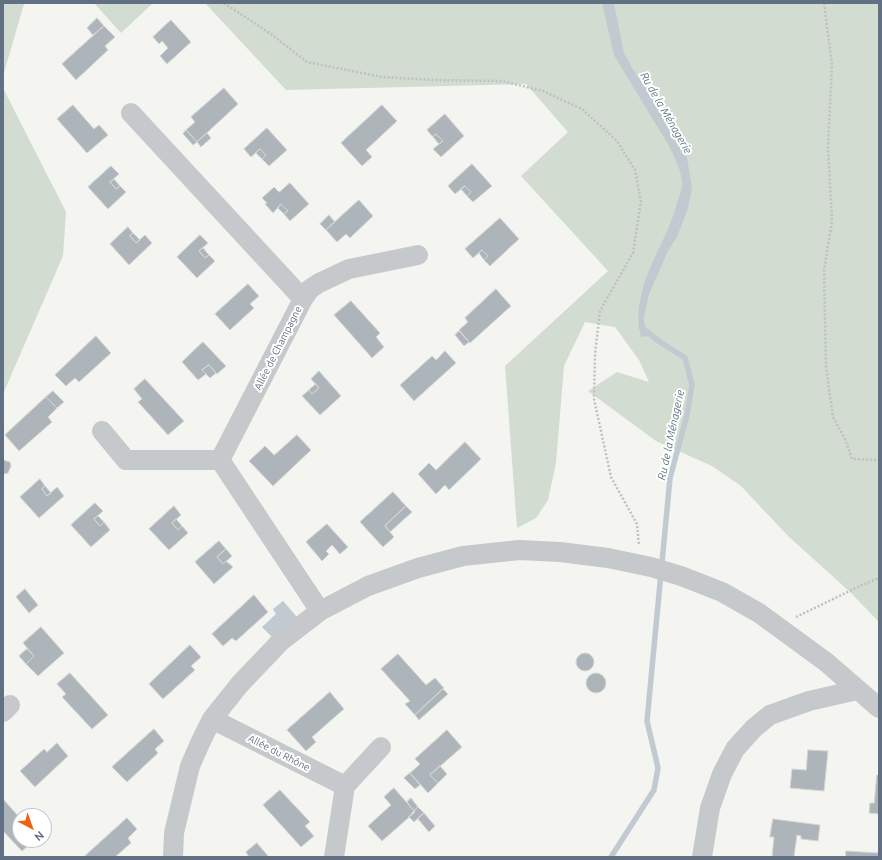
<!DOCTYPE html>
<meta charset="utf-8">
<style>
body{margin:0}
#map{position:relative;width:882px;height:860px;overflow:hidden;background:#f4f4f0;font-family:Ubuntu,sans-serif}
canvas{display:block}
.frame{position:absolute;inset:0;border:4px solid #617083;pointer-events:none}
.north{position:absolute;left:12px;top:808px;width:40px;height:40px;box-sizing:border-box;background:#fff;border:1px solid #c0c6cd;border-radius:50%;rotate:139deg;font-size:11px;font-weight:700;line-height:16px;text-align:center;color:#617083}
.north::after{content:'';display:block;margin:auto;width:14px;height:18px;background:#ef6215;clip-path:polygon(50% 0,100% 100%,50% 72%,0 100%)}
</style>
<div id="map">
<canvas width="882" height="860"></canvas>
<div class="frame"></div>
<div class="north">N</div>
</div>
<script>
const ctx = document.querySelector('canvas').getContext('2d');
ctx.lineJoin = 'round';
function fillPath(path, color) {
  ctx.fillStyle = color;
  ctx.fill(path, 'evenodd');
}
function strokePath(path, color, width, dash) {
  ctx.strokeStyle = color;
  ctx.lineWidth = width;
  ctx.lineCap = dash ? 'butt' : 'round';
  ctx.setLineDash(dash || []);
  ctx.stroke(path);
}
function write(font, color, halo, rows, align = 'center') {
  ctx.font = font + ' Ubuntu,sans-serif';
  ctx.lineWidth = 4;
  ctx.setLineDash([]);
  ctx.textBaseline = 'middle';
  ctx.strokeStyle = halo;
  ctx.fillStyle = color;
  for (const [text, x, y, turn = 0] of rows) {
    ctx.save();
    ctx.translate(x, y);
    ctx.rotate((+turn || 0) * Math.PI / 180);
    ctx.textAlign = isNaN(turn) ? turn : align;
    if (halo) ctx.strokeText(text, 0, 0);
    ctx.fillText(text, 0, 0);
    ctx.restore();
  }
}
fillPath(new Path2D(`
 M3,3H36L24,4L3,76Z
 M94,3H153L121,33Z
 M205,3H879V622L849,591L788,536L741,486L712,466L656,441L588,391L617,372L649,382L639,360L615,327L585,322L564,366L556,463L548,500L536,518L517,528L505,366L608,271L521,176L568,132L526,84L286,90Z
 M3,88L66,212L63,256L3,394Z`), '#d3dcd0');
fillPath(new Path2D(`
 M602,3H614L624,53L632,68L678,136L687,158L692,188L688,208L677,237L668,251L649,294L644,317L645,328L647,336L641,337C629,289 664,249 676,207C678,199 682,191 682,183C682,172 674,156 669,146L614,55Z
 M283,601L297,617L273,638L262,627L276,614L273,609Z`), '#c1cad0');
strokePath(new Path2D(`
 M611,857L654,790L658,768L647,721L670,478L687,415L692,385L685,358L660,342L641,327`), '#c1cad0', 5.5);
const building = new Path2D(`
 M97,18L104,26L93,35L87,28Z
 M171,20L191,42L167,64L160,56L168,48L162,41L159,44L153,37Z
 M104,26L115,37L105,46L108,50L76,80L62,64Z
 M224,88L238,104L197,142L186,130L195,122L191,117Z
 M73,105L94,129L99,125L108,135L87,153L57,119Z
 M382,105L397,121L366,150L372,157L362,166L341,143Z
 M445,114L464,136L441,157L433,149L443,141L436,134L433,137L427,130Z
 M267,128L287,150L269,166L262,159L266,155L260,149L251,157L244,149Z
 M186,130L197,142L193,145L183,134Z
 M207,133L211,138L201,147L197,142Z
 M436,134L443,141L439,144L433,137Z
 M260,149L266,155L262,159L256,153Z
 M472,164L492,186L473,202L467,196L471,192L465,186L455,194L448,186Z
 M111,166L119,174L110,182L116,189L120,186L126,192L108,209L88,187Z
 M114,179L120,186L116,189L110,182Z
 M290,183L309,204L290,221L284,214L288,211L281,204L273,213L265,204L267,203L262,198L274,187L279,192Z
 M465,186L471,192L467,196L461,189Z
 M359,200L373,216L350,238L346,234L337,242L326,230Z
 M281,204L288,211L284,214L278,208Z
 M329,215L335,222L326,230L320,224Z
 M500,218L519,239L490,266L484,260L488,256L482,250L473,258L465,249Z
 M128,227L133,233L130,236L136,243L145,235L152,243L129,265L110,244Z
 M133,233L140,240L136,243L130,236Z
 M200,235L208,243L199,251L205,258L209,255L215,261L197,278L177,257Z
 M203,248L209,255L205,258L199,251Z
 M482,250L488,256L484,260L479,253Z
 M248,284L259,296L250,304L254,308L230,330L215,314Z
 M496,289L511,306L470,343L459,330L468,322L465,318Z
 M351,301L380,333L376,337L384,347L372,358L334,315Z
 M459,331L469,342L464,346L455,335Z
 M96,336L111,353L79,382L75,378L66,386L55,375Z
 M203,342L226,366L217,374L209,365L202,370L206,374L198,380L182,362Z
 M445,351L456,363L414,401L400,385L432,356L436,360Z
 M209,365L216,373L210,378L202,370Z
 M319,371L341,396L320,415L302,396L309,390L312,394L319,388L311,379Z
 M145,379L184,421L168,435L138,402L142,399L134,389Z
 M316,384L319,388L312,394L309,390Z
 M53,391L64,402L57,408L46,397Z
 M46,397L57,408L48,417L52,422L19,451L5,435Z
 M297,435L311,450L273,486L249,461L265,446L274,455Z
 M465,442L481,459L449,490L445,485L436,494L418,474L429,463L436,470Z
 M3,460L10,462L11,466L8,473L4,474Z
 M40,479L45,486L42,489L47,496L57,487L64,496L39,518L20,497Z
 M45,486L51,493L47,496L42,489Z
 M393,492L406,506L385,526L394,537L383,547L360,522Z
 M95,503L103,511L94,519L100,526L104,522L110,530L91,547L71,525Z
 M174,506L181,515L172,523L178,530L182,526L188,533L169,550L149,529Z
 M406,506L412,512L390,532L385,526Z
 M98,516L104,522L100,526L94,519Z
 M176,519L182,526L178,530L172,523Z
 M327,524L348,547L340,554L332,545L326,551L329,554L322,561L306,542Z
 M219,541L226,549L217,557L223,564L226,561L233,567L214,584L195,562Z
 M226,549L232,556L223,564L217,557Z
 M25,589L38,605L29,613L16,597Z
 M254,595L268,612L236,641L232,638L223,646L212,634Z
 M41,627L64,653L38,676L26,664L34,656L23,643Z
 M190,645L201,657L191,666L195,670L163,699L149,684Z
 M27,649L34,656L26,664L19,656Z
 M576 662a9 9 0 1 1 18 0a9 9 0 1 1-18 0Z
 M398,654L426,685L435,678L444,688L415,715L405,704L410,701L381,669Z
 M586 683a10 10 0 1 1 20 0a10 10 0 1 1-20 0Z
 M70,673L108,715L92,729L62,697L66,694L57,684Z
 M443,689L448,694L419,720L415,715Z
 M330,692L344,709L312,737L316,742L306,751L287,730Z
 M154,729L164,741L155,749L158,753L127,782L112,767Z
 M447,730L462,747L430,775L438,783L428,793L410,773L420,764L415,759Z
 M57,743L68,756L35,787L20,771L44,749L47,752Z
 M808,750L828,751L824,791L790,788L792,769L806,770Z
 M440,766L447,774L438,783L430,775Z
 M410,773L420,785L415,789L404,778Z
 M877,775H879V814L869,813L870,803H874Z
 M394,788L415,812L382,841L368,826L391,805L384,797Z
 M280,790L310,822L305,826L314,836L301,847L263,805Z
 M411,798L418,807L414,811L407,802Z
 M3,799L20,818V840H35L22,851L3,831Z
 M418,807L424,813L414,822L409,817Z
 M424,813L435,826L429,832L418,819Z
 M127,818L137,829L128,838L131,843L115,857H86L85,856Z
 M773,819L820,825L818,841L801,839V836L797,835L794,857H772L774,837H770Z
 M257,843L269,857H249L246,852Z
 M846,851L879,853V857H846Z`);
fillPath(building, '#aeb5ba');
strokePath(building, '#d5d5d3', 1);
strokePath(new Path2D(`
 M224,3L271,34L307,62L382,77L435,80L502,81L543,91L582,109L617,141L635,170L641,201L633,253L600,311L595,354L594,399L611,477L637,524L639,546
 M824,3L832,65L828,146L832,222L824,270L826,367L833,417L845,439L852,459L879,460
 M796,617L860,586L879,578`), '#bfc0c2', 2.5, [2, 2]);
strokePath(new Path2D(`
 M131,113L303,299L220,460L320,611
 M303,299L310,289L319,283L349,269L418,255
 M102,431L126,460H220
 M3,712L10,705
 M212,719L345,786
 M173,857L174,833L190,766L201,741L212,719L240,684L281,641L320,611L368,586L418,568L463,556L519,550L560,552L608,558L651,567L681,576L722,592L759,613L826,662L879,708
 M334,857L345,786L381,747
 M702,857L710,808L722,774L735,749L754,728L770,715L809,701L857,690`), '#c6c9cc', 20);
write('10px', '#617083', '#fff', [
 ["Allée de Champagne",278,348,-63],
 ["Allée du Rhône",279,753,27]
]);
write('italic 11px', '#617988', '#fff', [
 ["Ru de la Ménagerie",666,113,60],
 ["Ru de la Ménagerie",671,435,-78]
]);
</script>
